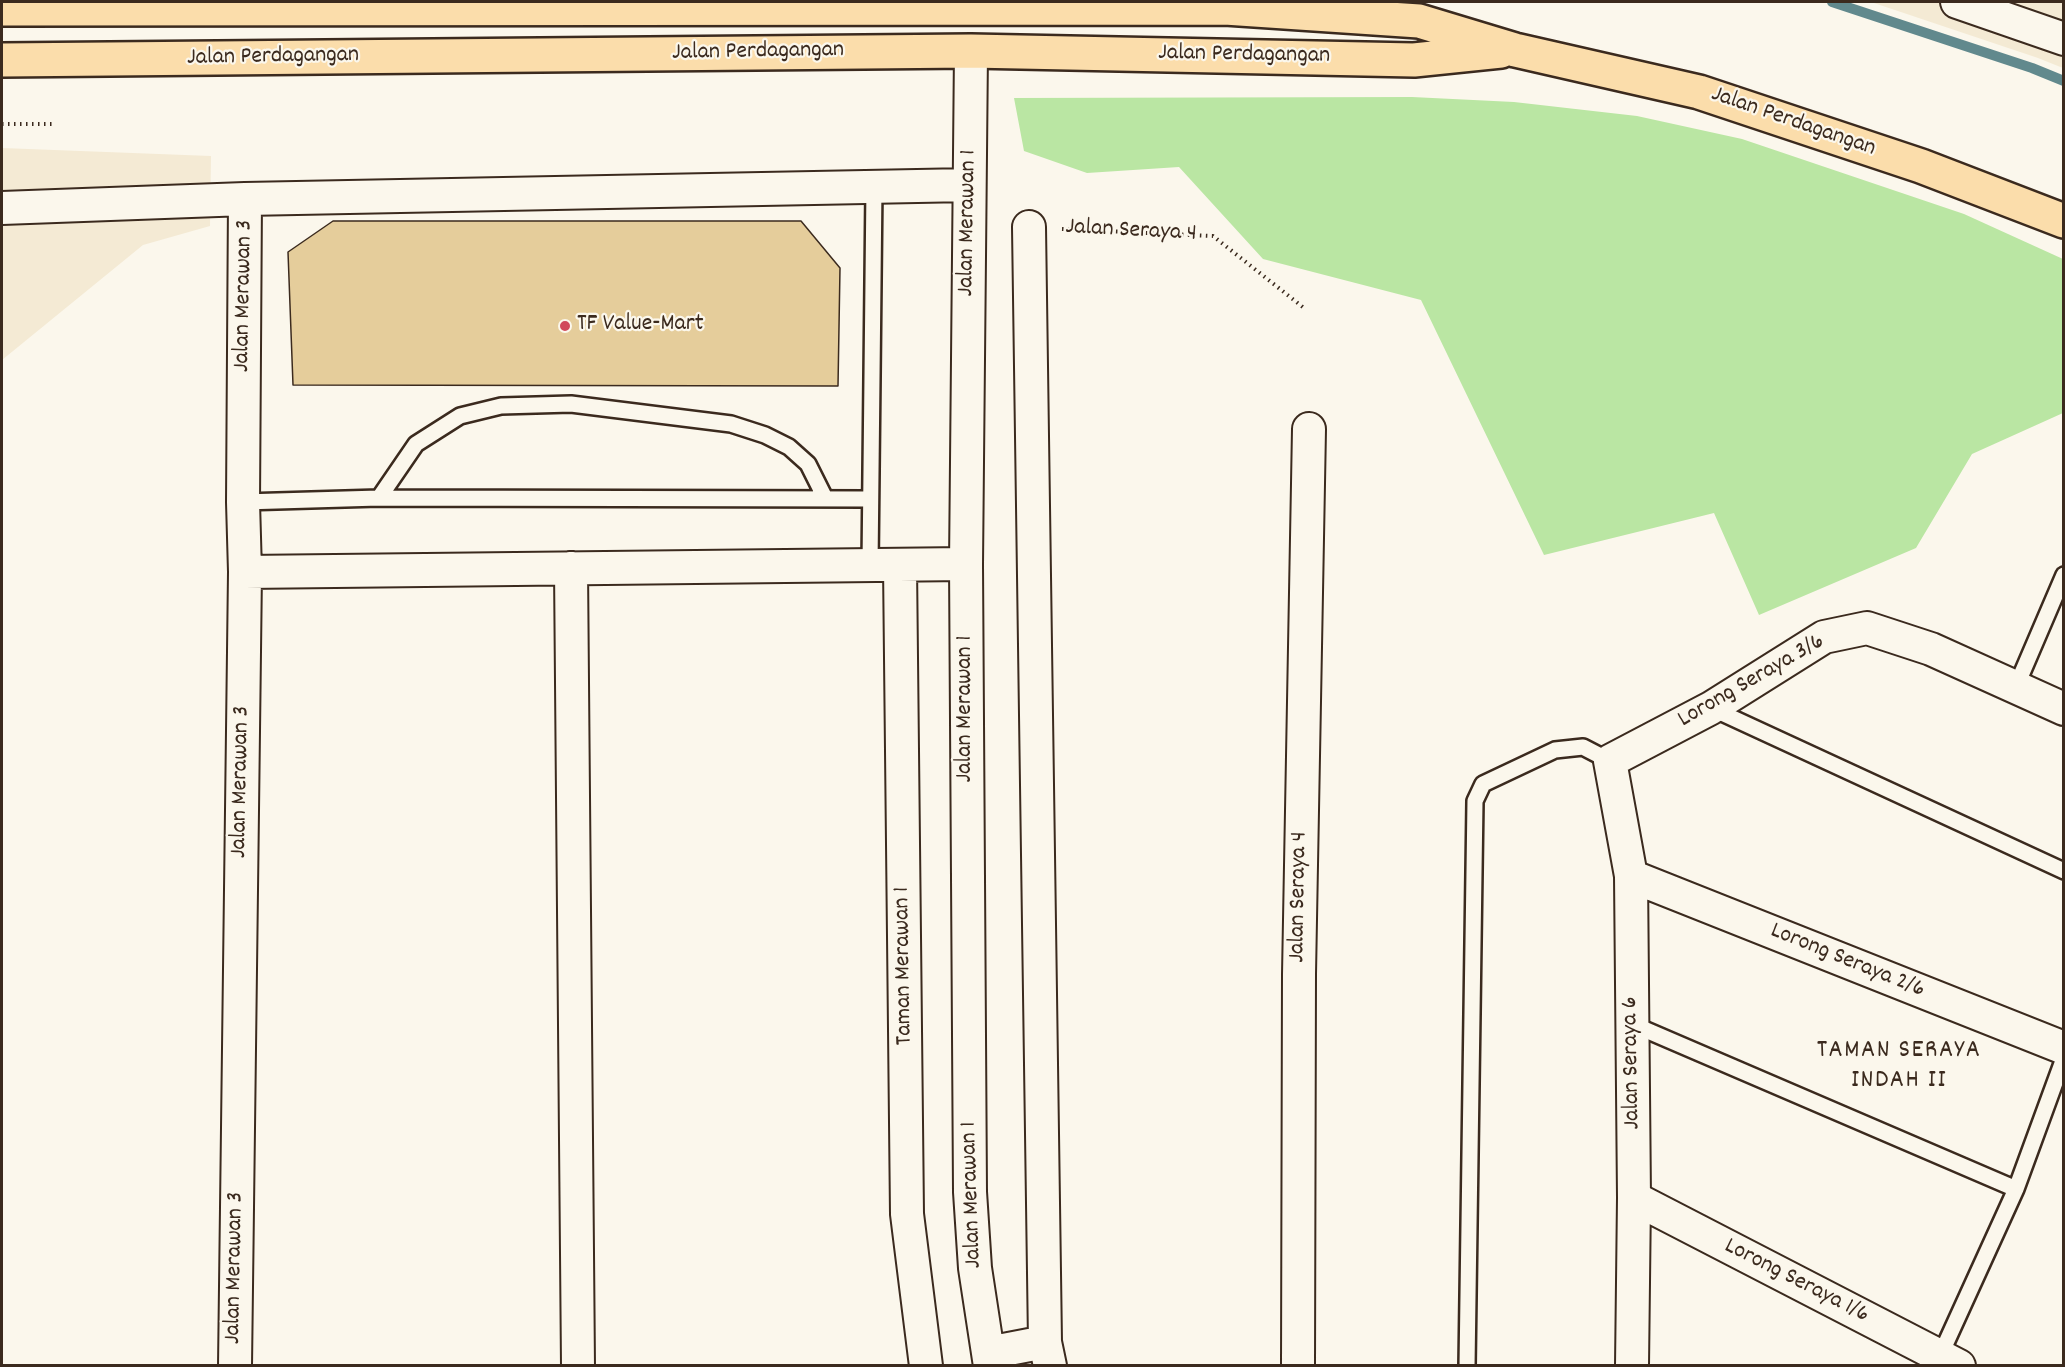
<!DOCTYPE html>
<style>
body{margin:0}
#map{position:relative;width:2065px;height:1367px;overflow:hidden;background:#fbf7ec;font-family:Dekko,sans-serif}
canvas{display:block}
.frame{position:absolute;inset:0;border:3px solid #3b2a1e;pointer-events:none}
</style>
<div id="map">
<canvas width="2065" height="1367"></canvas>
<div class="frame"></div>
</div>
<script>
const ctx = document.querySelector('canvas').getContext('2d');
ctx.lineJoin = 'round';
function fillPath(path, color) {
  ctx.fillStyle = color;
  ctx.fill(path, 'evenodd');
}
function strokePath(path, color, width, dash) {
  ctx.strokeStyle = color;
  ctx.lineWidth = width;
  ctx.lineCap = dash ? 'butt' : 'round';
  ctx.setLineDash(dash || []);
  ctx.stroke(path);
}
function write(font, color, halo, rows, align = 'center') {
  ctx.font = font + ' Dekko,sans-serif';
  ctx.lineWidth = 4.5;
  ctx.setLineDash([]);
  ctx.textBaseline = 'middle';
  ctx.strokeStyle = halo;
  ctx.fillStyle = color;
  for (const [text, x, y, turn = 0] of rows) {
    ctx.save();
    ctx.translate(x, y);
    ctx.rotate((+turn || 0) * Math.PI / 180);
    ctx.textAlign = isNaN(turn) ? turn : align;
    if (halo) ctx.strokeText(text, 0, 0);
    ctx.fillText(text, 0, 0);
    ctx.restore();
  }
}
fillPath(new Path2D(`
 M1871,2H2063V68L2038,58Z
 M2,148L211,156L210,226L143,245L2,360Z`), '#f4ead4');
fillPath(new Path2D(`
 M1412,97L1514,102L1637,116L1742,139L1964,214L2063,259V413L1972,454L1916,548L1759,615L1714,513L1544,555L1421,300L1263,259L1179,167L1087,173L1024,151L1014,98Z`), '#bae6a3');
strokePath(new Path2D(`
 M1832,2L2032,68L2064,81`), '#61898d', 10);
const building = new Path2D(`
 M333,221H801L840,268L838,386L293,385L288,252Z`);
fillPath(building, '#e5cd9b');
strokePath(building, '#3b2a1e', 1.5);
const service = new Path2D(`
 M379,498L416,444L460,416L501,406L571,404L731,424L765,435L789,447L808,464L825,498
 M243,502L379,498L870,499
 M870,566L874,186
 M2016,687L2064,575
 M1711,708L2064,871
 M1632,1024L2016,1189L2064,1058
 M1940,1356L2016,1189
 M1467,1366L1475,801L1483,784L1555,750L1583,747L1610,761`);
const minor = new Path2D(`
 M1957,2L2064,39
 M971,51L966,564L970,1192L975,1268L990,1366
 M2,208L245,199L969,185
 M1029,227L1045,1342L1050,1366
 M900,565L907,1214L926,1366
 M571,568L578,1366
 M245,572L966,564
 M1631,876L2064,1048
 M1634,1198L1959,1366
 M988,1353L1045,1342
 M235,1366L245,572L243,502L245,199
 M1298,1366L1299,974L1309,429
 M1632,1366L1634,1198L1631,876L1610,761L1711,708L1824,637L1867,628L1931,649L2064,709`);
const primary = new Path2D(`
 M2,9L1225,8L1419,21L1515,50L1699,92L1921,166L2064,221
 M2,60L971,51L1414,60L1501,51`);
strokePath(service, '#3b2a1e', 20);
strokePath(minor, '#3b2a1e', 36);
strokePath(primary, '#3b2a1e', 38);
strokePath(new Path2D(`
 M2,124H54
 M1062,229L1213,236L1304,308`), '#3b2a1e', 4, [1.5, 4.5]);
strokePath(service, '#fbf7ec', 15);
strokePath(minor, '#fbf7ec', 32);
strokePath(primary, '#fbddab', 33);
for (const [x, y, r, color] of [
 [565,326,6,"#d1495b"]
]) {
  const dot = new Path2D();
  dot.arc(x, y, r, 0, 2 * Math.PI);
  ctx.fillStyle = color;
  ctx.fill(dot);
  strokePath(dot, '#fbf7ec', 2);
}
write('24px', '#3b2a1e', '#fbf7ec', [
 ["Jalan Perdagangan",758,53,-1],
 ["Jalan Perdagangan",1244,56,1],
 ["Jalan Perdagangan",273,58,-1],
 ["Jalan Perdagangan",1793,123,19],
 ["Jalan Merawan 1",969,223,-89],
 ["Jalan Seraya 4",1131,232,3],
 ["Jalan Merawan 3",245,296,-89],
 ["Lorong Seraya 3/6",1752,682,-30],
 ["Jalan Merawan 1",967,709,-90],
 ["Jalan Merawan 3",242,782,-89],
 ["Jalan Seraya 4",1300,897,-89],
 ["Lorong Seraya 2/6",1847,962,22],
 ["Taman Merawan 1",905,966,-91],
 ["Jalan Seraya 6",1633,1063,-91],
 ["Jalan Merawan 1",973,1195,-92],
 ["Jalan Merawan 3",236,1268,-89],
 ["Lorong Seraya 1/6",1796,1282,27]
]);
write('24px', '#3b2a1e', '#fbf7ec', [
 ["TF Value-Mart",577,326]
], 'left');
ctx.letterSpacing = '1.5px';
write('26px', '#3b2a1e', '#fbf7ec', [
 ["TAMAN SERAYA",1899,1052],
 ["INDAH II",1899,1082]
]);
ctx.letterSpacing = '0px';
</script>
